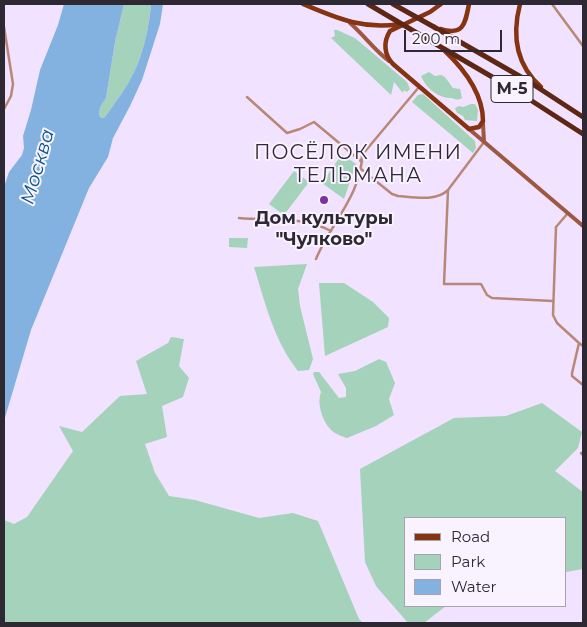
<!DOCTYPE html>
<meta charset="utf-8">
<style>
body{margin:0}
#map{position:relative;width:587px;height:627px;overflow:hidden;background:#f1e2ff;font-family:Montserrat,sans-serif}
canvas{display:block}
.frame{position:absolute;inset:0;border:5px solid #2e2833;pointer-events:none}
.legend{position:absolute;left:404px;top:517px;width:162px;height:90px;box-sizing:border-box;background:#f9f3ff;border:1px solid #a8a2ad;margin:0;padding:6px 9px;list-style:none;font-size:15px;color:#2e2833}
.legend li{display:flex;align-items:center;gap:10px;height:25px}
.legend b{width:25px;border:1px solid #a8a2ad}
.scale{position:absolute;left:404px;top:30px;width:98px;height:22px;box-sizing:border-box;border:2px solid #2e2833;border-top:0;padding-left:6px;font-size:15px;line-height:18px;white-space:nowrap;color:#2e2833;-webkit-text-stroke:4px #f9f3ff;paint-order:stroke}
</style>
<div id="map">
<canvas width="587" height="627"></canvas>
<div class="frame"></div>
<ul class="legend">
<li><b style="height:6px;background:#863312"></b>Road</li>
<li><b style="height:14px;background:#a4d2ba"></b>Park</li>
<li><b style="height:14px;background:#83b2e0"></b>Water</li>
</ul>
<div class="scale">200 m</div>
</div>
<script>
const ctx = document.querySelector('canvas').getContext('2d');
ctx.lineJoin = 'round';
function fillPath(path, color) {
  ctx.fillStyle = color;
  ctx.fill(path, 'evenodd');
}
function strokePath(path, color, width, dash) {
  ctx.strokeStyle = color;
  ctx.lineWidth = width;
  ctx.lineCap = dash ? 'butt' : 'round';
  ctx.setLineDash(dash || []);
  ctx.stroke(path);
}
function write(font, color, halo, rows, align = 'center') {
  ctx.font = font + ' Montserrat,sans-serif';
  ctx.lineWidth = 4;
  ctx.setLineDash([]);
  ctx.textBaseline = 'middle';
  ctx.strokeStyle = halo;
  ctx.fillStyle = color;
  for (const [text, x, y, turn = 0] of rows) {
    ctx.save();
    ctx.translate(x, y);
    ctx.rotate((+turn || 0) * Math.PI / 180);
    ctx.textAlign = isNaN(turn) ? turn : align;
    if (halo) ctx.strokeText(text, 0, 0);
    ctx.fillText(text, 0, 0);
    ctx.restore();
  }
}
fillPath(new Path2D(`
 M124,4H151C150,23 143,55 134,72C126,89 115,103 104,118H101L99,115L100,107L106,98L115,42Z
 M334,30H337L355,38L407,82L410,89L407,92L404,90L403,93L394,82L391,95L331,38L335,36Z
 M429,72L435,76C437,76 439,75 441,75C446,76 450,85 453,88L460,89L462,98C457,101 456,99 451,98C438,98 426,88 421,76Z
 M423,94L475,141L476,148L473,153L412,102L418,95Z
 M471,104H475L478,110L477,121L465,120L463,116L457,113L455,108L459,106L463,107Z
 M342,154L356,164L344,199L322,183Z
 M294,171L309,182L284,215L269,204Z
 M229,238H248L247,248L229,247Z
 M307,264L298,289L300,306L313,359L309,370L298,371C274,341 265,302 254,267Z
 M319,283H344L373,302L389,318L388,327L325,356Z
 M171,337L184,339L179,366L189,378L183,397L162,406L167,437L145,444L155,473L169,496L195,500L259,518L293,513L318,521L359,619L363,623H4V520L14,524L27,517L73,451L59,426L82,432L120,396L147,394L136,361L168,343Z
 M379,359L386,362L395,383L389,399L394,415L376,426L347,438C343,437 339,435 335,433C324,426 316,405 321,392L313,374L314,372H319L339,398L346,397V388L338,374L355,371Z
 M542,403L582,432L578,448L555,471L583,492V569L566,572V518H406V606H446L424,623H408L376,586L365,562L360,469L454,418L506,416Z`), '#a4d2ba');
fillPath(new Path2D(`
 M64,4H124L115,42L106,98L100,107L99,115L101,118H104C115,103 126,89 134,72C143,55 150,23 151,4H163L160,24L142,80L130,106L113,138L108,157L89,188L31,330L4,421V187L9,172L22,155L24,148L23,136L31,110L40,70L58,25Z`), '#83b2e0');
strokePath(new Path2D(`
 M552,4L583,46
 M4,27L13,84L11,96L4,109
 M247,97L287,133L300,129L314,122L362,162
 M361,169L392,194L398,196C413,197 436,202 448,190L484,142
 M448,190L444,284H481L487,295L492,298L553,301
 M568,213L556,227L553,315L557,323L579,343L572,373V376L583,385
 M239,218C270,221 303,216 331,231
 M316,259C330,225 362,193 362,155L419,87
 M579,343L583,346
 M581,453L583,455`), '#b88877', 2.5);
strokePath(new Path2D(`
 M350,23C364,35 374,50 389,61
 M483,123L484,142
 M469,129L583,226`), '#9c5840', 4);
strokePath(new Path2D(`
 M303,4C337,18 362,30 400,24
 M441,4L430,12L390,31C383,42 384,55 393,64L469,129L479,127L483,121C483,94 463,68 444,50
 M520,4C512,35 515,64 541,87
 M440,29C464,36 465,24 469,4`), '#863312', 4.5);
strokePath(new Path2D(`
 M434,27L528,81L583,117
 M422,36L518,92L583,134`), '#5e2713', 5);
strokePath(new Path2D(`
 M368,4L422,36
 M393,4L434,27`), '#5e2713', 5);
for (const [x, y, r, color] of [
 [324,200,5,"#7f30a1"]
]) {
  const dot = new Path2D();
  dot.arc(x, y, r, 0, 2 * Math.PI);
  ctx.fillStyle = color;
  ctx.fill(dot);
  strokePath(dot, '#f9f3ff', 2);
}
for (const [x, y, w] of [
 [512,89,42]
]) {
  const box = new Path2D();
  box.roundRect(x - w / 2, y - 13.5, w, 27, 4);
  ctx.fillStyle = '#f9f3ff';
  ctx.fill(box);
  strokePath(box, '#2e2833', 1);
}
write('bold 16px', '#2e2833', null, [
 ["М-5",512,89]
]);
write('bold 18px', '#2e2833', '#f9f3ff', [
 ["Дом культуры",324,219],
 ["\"Чулково\"",324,240]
]);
write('italic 19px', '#09548c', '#f9f3ff', [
 ["Москва",38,167,-74]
]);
ctx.letterSpacing = '1px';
write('20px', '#31263b', '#f9f3ff', [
 ["ПОСЁЛОК ИМЕНИ",358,153],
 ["ТЕЛЬМАНА",358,176]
]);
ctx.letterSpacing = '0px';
</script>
